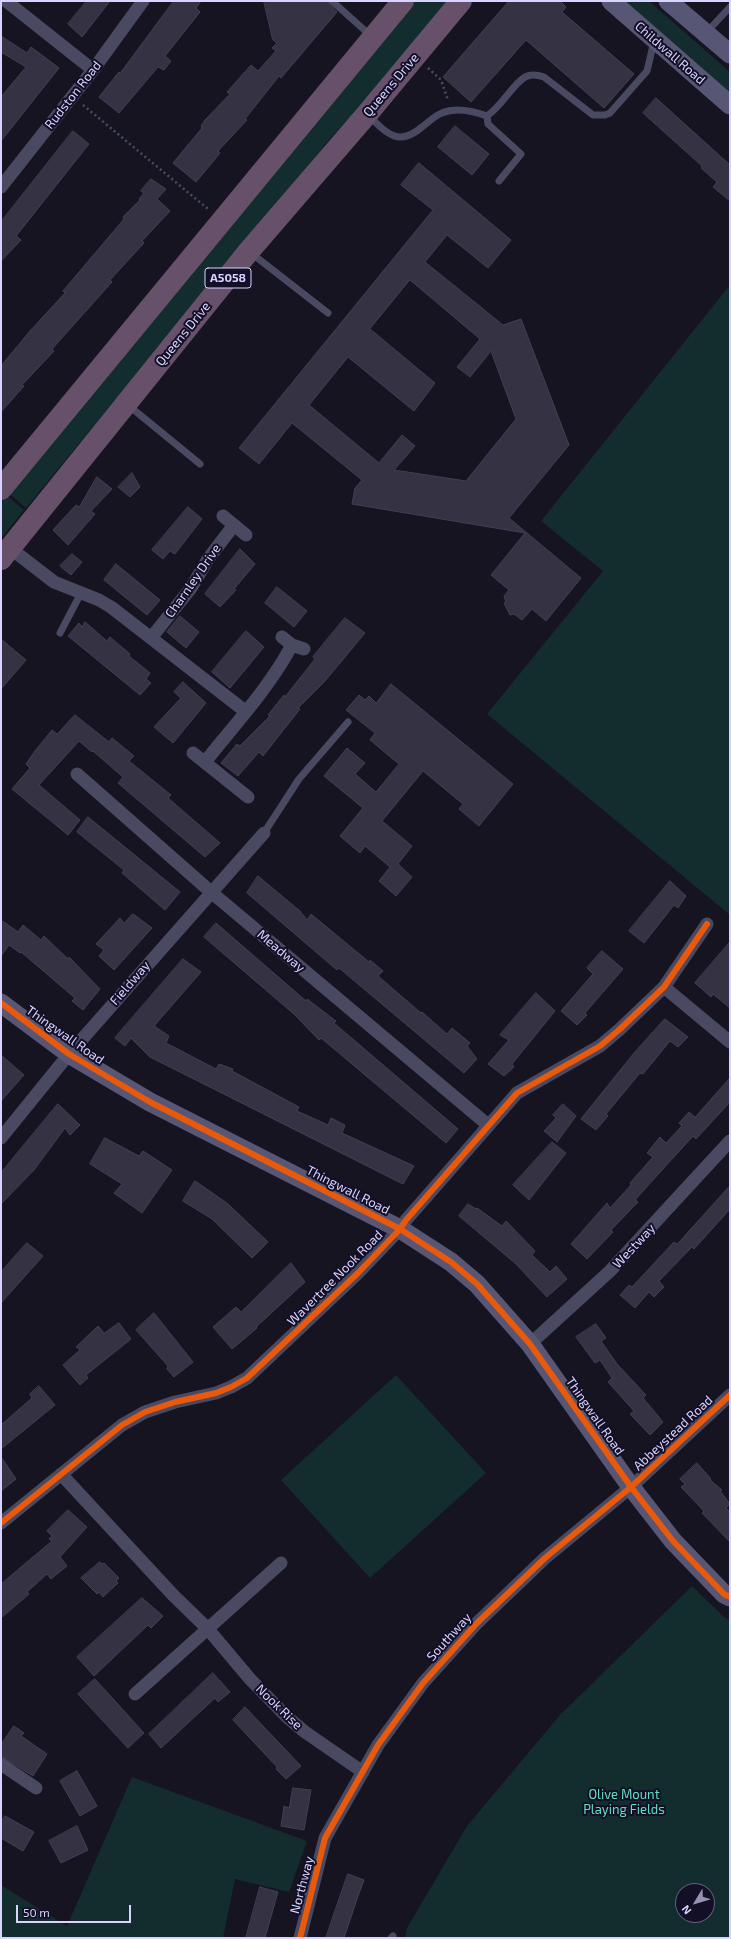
<!DOCTYPE html>
<style>
body{margin:0}
#map{position:relative;width:731px;height:1939px;overflow:hidden;background:#161421;font-family:"Exo 2",sans-serif}
canvas{display:block}
.frame{position:absolute;inset:0;border:2px solid #d9d4ff;pointer-events:none}
.north{position:absolute;left:675px;top:1883px;width:40px;height:40px;box-sizing:border-box;background:#130f26;border:1px solid #625e7d;border-radius:50%;rotate:232deg;font-size:11px;font-weight:700;line-height:16px;text-align:center;color:#d9d4ff}
.north::after{content:'';display:block;margin:auto;width:14px;height:18px;background:#9591b1;clip-path:polygon(50% 0,100% 100%,50% 72%,0 100%)}
.scale{position:absolute;left:16px;top:1905px;width:115px;height:18px;box-sizing:border-box;border:2px solid #d9d4ff;border-top:0;padding-left:5px;font-size:12px;line-height:14px;white-space:nowrap;color:#d9d4ff;-webkit-text-stroke:3px #130f26;paint-order:stroke}
</style>
<div id="map">
<canvas width="731" height="1939"></canvas>
<div class="frame"></div>
<div class="north">N</div>
<div class="scale">50 m</div>
</div>
<script>
const ctx = document.querySelector('canvas').getContext('2d');
ctx.lineJoin = 'round';
function fillPath(path, color) {
  ctx.fillStyle = color;
  ctx.fill(path, 'evenodd');
}
function strokePath(path, color, width, dash) {
  ctx.strokeStyle = color;
  ctx.lineWidth = width;
  ctx.lineCap = dash ? 'butt' : 'round';
  ctx.setLineDash(dash || []);
  ctx.stroke(path);
}
function write(font, color, halo, rows, align = 'center') {
  ctx.font = font + ' "Exo 2",sans-serif';
  ctx.lineWidth = 4;
  ctx.setLineDash([]);
  ctx.textBaseline = 'middle';
  ctx.strokeStyle = halo;
  ctx.fillStyle = color;
  for (const [text, x, y, turn = 0] of rows) {
    ctx.save();
    ctx.translate(x, y);
    ctx.rotate((+turn || 0) * Math.PI / 180);
    ctx.textAlign = isNaN(turn) ? turn : align;
    if (halo) ctx.strokeText(text, 0, 0);
    ctx.fillText(text, 0, 0);
    ctx.restore();
  }
}
fillPath(new Path2D(`
 M407,1H451L389,77L333,135L26,508L6,491Z
 M620,1H649L730,72V98Z
 M730,285V915L487,714L603,571L541,521Z
 M4,493L24,510L1,539V497Z
 M396,1375L486,1473L370,1578L281,1480Z
 M692,1586L724,1617L730,1620V1938H405L407,1928L467,1826L560,1715ZM683,1891H707V1915H683Z
 M132,1777L307,1841L289,1892L235,1879L223,1938H1V1885L67,1926Z`), '#132c2d');
const building = new Path2D(`
 M87,1H110L82,37L68,24Z
 M174,1H201L196,8L200,12L165,56L171,61L164,70L158,67L119,113L99,97L119,72L120,73Z
 M264,1H327L337,12L281,78L279,76L245,119L247,120L218,151L220,153L196,182L173,163L202,128L201,126L205,120L230,94L227,92L251,65L258,71L276,51L272,48L277,43L273,40Z
 M560,1L566,7L562,12L634,74L604,108L526,40L471,102L443,77L508,2Z
 M1,36L27,53L31,47L59,68L1,141V97L26,67L1,52Z
 M656,98L730,165V201L713,187L717,182L701,168L702,166L643,113Z
 M455,126L489,154L472,175L438,147Z
 M73,131L89,144L16,236L21,240L1,261V222Z
 M419,163L511,240L488,268L447,235L425,262L503,325L521,319L569,445L509,518L581,578L546,621L532,609L522,620L514,614L510,615L504,603L506,602L504,596L509,590L491,575L525,533L352,504L355,488L362,480L292,423L259,464L239,448L433,210L401,185ZM410,280L480,339L457,367L470,377L491,351L516,419L466,481L394,470L415,446L402,435L379,463L309,405L348,357L414,411L435,383L370,329Z
 M151,179L166,189L157,199L170,211L142,241L144,243L110,280L112,282L52,349L54,351L22,385L24,386L1,412V366L30,331L65,293L63,291L124,219L123,217L140,200L139,199L144,193L141,191Z
 M132,473L140,487L130,497L118,487Z
 M97,477L112,489L91,511L95,514L68,545L53,530L76,505L79,507Z
 M188,507L202,519L175,554L170,551L163,559L152,550Z
 M240,549L255,564L234,589L236,590L220,607L205,594Z
 M72,554L82,562L71,575L60,566Z
 M116,564L160,600L147,615L104,580Z
 M277,587L307,611L294,627L265,603Z
 M180,616L199,632L186,648L167,632Z
 M345,618L365,633L325,681L298,708L300,709L263,756L259,752L238,776L221,763L237,744L240,746L270,716L268,715L284,695L285,697L315,659L313,657Z
 M85,622L107,641L110,637L130,654L129,656L150,673L146,679L151,683L140,695L68,636L79,623L82,627Z
 M246,631L264,647L230,688L212,672Z
 M1,639L26,660L1,689Z
 M183,682L206,703L173,743L154,727L181,698L174,692Z
 M391,684L513,784L479,826L459,809L463,804L423,771L382,821L412,846L398,864L412,877L396,896L379,881L390,867L365,846L360,853L340,836L363,808L324,776L347,748L365,763L355,774L376,792L399,764L370,740L375,733L346,710L359,695L365,700L369,696L376,703Z
 M75,715L109,742L112,738L134,756L129,761L171,795L168,798L220,843L205,857L118,783L123,777L93,751L92,752L79,741L39,785L80,820L68,835L12,789L30,768L26,764L35,751L52,730L57,734Z
 M88,817L180,892L165,910L122,873L124,870L77,832Z
 M258,876L300,911L307,920L311,914L369,962L370,960L383,971L378,976L421,1013L422,1012L447,1034L452,1028L470,1043L467,1046L477,1059L464,1073L339,968L337,970L247,893Z
 M670,881L686,896L678,908L674,905L644,943L629,931Z
 M133,914L152,928L114,970L99,956L104,950L96,944L120,918L124,923Z
 M1,920L18,932L23,925L41,940L44,936L68,959L69,957L100,989L83,1010L72,1001L75,998L21,952L20,953L9,945L1,956Z
 M216,923L306,1001L307,999L336,1021L334,1023L458,1129L446,1143L321,1038L319,1040L295,1015L204,937Z
 M730,942V1008L713,994L711,997L695,983Z
 M602,951L623,969L585,1013L587,1015L577,1025L561,1011L593,974L587,968Z
 M183,959L201,972L154,1026L169,1036L166,1043L216,1069L219,1064L233,1069L232,1071L299,1107L297,1111L328,1125L331,1118L345,1125L342,1133L414,1166L403,1184L150,1057L131,1038L125,1046L115,1038Z
 M536,993L555,1011L512,1064L514,1067L504,1076L488,1064L509,1040L500,1035Z
 M665,1019L688,1037L678,1047L670,1041L643,1074L640,1073L606,1114L608,1116L596,1130L581,1119L634,1053Z
 M1,1055L24,1075L1,1101Z
 M730,1078V1102L696,1139L693,1136L662,1170L635,1200L638,1202L611,1230L613,1232L587,1259L571,1244L607,1203L610,1208L631,1185L630,1183L653,1157L647,1153L660,1137L666,1143L682,1126L679,1123L689,1112L695,1117Z
 M58,1104L80,1125L70,1135L65,1128L34,1170L1,1204V1173Z
 M563,1104L576,1116L557,1142L544,1131L556,1118L553,1115Z
 M105,1138L139,1156L143,1151L172,1170L142,1213L114,1193L122,1184L90,1164Z
 M552,1142L566,1153L529,1200L513,1185Z
 M195,1181L227,1203L268,1242L252,1258L212,1219L183,1201Z
 M730,1186V1209L694,1249L692,1247L659,1281L664,1287L654,1297L649,1292L635,1308L620,1295L629,1285L632,1287L674,1242L677,1244Z
 M468,1204L476,1209L477,1208L502,1226L506,1221L535,1251L532,1255L550,1272L556,1266L567,1279L547,1297L516,1264L459,1216Z
 M27,1243L43,1256L1,1303V1272Z
 M291,1263L305,1282L256,1327L257,1328L232,1349L213,1327L236,1307L241,1312Z
 M154,1313L193,1362L174,1377L167,1369L168,1366L136,1330Z
 M119,1323L131,1339L86,1375L88,1378L80,1385L63,1365L80,1350L76,1347L98,1326L104,1333Z
 M596,1324L606,1338L601,1341L617,1364L646,1395L643,1398L663,1422L650,1435L630,1414L634,1411L608,1382L612,1378L600,1360L595,1363L576,1337Z
 M39,1386L55,1405L1,1449V1425L32,1398L30,1394Z
 M1,1457L16,1479L1,1491Z
 M697,1463L711,1479L710,1480L722,1490L720,1491L730,1504L726,1508L730,1512V1542L702,1513L704,1511L681,1487L685,1484L680,1479Z
 M68,1510L87,1527L60,1557L67,1566L51,1579L47,1574L27,1592L29,1594L1,1618V1584L52,1541L49,1539L52,1536L47,1531Z
 M100,1562L102,1564L104,1563L119,1578L116,1581L118,1583L103,1597L99,1592L97,1594L81,1578Z
 M142,1598L163,1616L151,1628L148,1625L94,1676L77,1657Z
 M213,1673L230,1692L218,1702L215,1698L161,1748L149,1734Z
 M95,1679L144,1733L128,1748L78,1694Z
 M245,1707L301,1766L286,1779L276,1769L277,1767L233,1720Z
 M14,1726L24,1733L21,1736L47,1754L33,1776L1,1756V1745Z
 M77,1771L97,1806L80,1816L60,1781Z
 M293,1788L311,1790L304,1830L281,1826L284,1806L289,1808Z
 M5,1816L34,1832L23,1851L1,1838V1823Z
 M77,1826L88,1850L61,1863L49,1841Z
 M348,1874L364,1880L358,1896L344,1938H326Z
 M260,1887L278,1892L274,1906L265,1938H246Z`);
fillPath(building, '#343243');
strokePath(building, '#433f54', 1);
strokePath(new Path2D(`
 M428,68L441,80L448,100
 M83,105L208,209`), '#44505f', 2.5, [2, 3]);
strokePath(new Path2D(`
 M332,1L371,36
 M706,33L730,7
 M368,115C387,134 399,147 422,127C429,122 434,116 442,113C456,107 473,111 487,116C502,106 512,85 525,77C531,74 538,75 544,77L593,115H605L610,113L647,71L654,41
 M487,116L488,124L521,154L499,181
 M251,253L328,313
 M128,405L200,464
 M60,633L81,593
 M264,833L299,779L348,722
 M391,1938L393,1936`), '#4a4962', 7);
strokePath(new Path2D(`
 M6,1L93,70
 M1,187L93,70L143,1
 M223,516L246,535
 M10,548L54,582L99,600L111,607L245,711
 M282,637L292,645L304,649
 M151,638L191,588L208,559L234,525
 M193,753L248,797
 M205,762C235,724 269,688 292,645
 M77,774L211,892L488,1125
 M664,987L730,1042
 M1,1138L69,1054L264,833
 M530,1344L610,1271L730,1141
 M61,1474L173,1595L207,1628L250,1679L287,1717L305,1732L363,1772
 M1,1523L122,1425L145,1412L175,1402L216,1393L231,1387L247,1378L358,1273L400,1229L406,1220L517,1093L600,1046L620,1029L664,987L707,924
 M135,1694L281,1563
 M1,1764L36,1788
 M300,1938L325,1838L378,1745L423,1683L477,1623L545,1558L631,1487L730,1395`), '#4a4962', 13);
strokePath(new Path2D(`
 M611,1L730,105
 M668,1L730,54
 M1,1003L69,1054L150,1102L400,1229L451,1262L477,1284L530,1344L631,1487L673,1541L724,1594L730,1597`), '#575674', 19);
strokePath(new Path2D(`
 M1,489L403,1
 M1,559L249,251L367,114L461,1`), '#67516a', 22);
strokePath(new Path2D(`
 M1,1003L69,1054L150,1102L400,1229L451,1262L477,1284L530,1344L631,1487L673,1541L724,1594L730,1597
 M1,1523L122,1425L145,1412L175,1402L216,1393L231,1387L247,1378L358,1273L400,1229L406,1220L517,1093L600,1046L620,1029L664,987L707,924
 M300,1938L325,1838L378,1745L423,1683L477,1623L545,1558L631,1487L730,1395`), '#e8590c', 6);
for (const [x, y, w] of [
 [228,278,46]
]) {
  const box = new Path2D();
  box.roundRect(x - w / 2, y - 10, w, 20, 3);
  ctx.fillStyle = '#130f26';
  ctx.fill(box);
  strokePath(box, '#d9d4ff', 1);
}
write('bold 12px', '#d9d4ff', null, [
 ["A5058",228,278]
]);
write('13px', '#d9d4ff', '#130f26', [
 ["Childwall Road",670,53,41],
 ["Queens Drive",391,85,-50],
 ["Rudston Road",73,95,-52],
 ["Queens Drive",183,334,-51],
 ["Charnley Drive",193,581,-55],
 ["Meadway",281,951,40],
 ["Fieldway",130,983,-49],
 ["Thingwall Road",65,1035,35],
 ["Thingwall Road",348,1190,27],
 ["Westway",634,1246,-47],
 ["Wavertree Nook Road",335,1278,-45],
 ["Thingwall Road",595,1416,55],
 ["Abbeystead Road",673,1433,-43],
 ["Southway",449,1637,-48],
 ["Nook Rise",279,1707,44],
 ["Northway",302,1885,-75]
]);
write('13px', '#5fe0c0', '#130f26', [
 ["Olive Mount",624,1795],
 ["Playing Fields",624,1810]
]);
</script>
